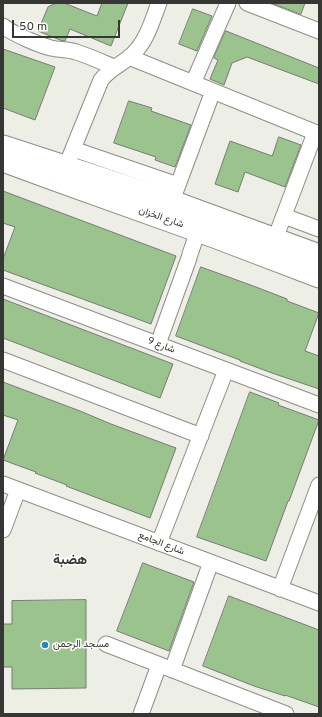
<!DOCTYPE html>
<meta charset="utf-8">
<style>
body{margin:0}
#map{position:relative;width:322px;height:717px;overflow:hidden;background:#edeee6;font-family:Overpass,sans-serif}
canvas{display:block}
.frame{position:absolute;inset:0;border:4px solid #363734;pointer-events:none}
.scale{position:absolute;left:12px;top:20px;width:108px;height:18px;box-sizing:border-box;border:2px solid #363734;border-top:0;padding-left:5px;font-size:12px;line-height:14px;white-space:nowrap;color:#363734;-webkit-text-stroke:3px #fff;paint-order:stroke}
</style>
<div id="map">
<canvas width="322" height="717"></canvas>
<div class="frame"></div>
<div class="scale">50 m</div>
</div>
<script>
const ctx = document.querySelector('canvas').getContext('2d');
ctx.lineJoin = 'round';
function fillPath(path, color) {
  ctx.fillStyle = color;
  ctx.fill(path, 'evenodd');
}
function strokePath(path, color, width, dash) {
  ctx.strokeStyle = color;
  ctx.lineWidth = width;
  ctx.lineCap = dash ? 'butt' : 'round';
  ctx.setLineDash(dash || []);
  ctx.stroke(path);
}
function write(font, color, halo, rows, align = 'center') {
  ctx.font = font + ' Overpass,Vazirmatn,sans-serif';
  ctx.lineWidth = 3;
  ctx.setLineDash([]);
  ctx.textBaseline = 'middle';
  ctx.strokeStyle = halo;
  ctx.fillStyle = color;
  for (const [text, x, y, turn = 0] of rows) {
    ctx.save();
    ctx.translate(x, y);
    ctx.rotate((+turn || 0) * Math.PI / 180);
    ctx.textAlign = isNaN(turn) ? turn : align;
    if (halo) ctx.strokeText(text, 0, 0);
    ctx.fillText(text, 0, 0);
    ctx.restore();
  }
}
const building = new Path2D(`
 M57,3H64L97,16L102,3H128L111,46L70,29L65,41L60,40L38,31L48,7Z
 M272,3H305L301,14Z
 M193,9L212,16L197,51L179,44Z
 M226,31L319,68V84L247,57L232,63L224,85L210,79L218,60L214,58Z
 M3,49L55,67L35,120L3,108Z
 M129,101L152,108L151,111L191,125L175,167L155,160L156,157L114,143Z
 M279,137L301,145L285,187L245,172L238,192L215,184L230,141L272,156Z
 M3,191L176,256L151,324L3,270V259L15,227L3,223Z
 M201,267L256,287L287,299V301L319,313L305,351L319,356V389L272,373L240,361V360L176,336Z
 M3,299L173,364L160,398L3,338Z
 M3,382L80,411L111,424L176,448L150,518L66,486L67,485L35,473L36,472L3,460L18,420L3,415Z
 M250,392L279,403L278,405L319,420L289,501H288L266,561L197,537Z
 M143,563L194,582L169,651L117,631Z
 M229,596L319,630V707L285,695V696L254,686L203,666Z
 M86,600V688L12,689V667H3V624H12V601Z`);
fillPath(building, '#9bc38e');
strokePath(building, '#767b75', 1);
const minor = new Path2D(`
 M247,3L319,31
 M3,26C13,34 39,45 51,48C60,50 68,49 76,52C89,56 102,62 114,67
 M129,57L319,134
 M193,83L228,3
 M73,149L178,185
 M62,176L101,80C110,68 121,65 132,55C147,41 152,21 159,3
 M172,201L213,91
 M284,216L319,229
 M275,239L315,133
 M190,254L198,231
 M3,286L319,405
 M158,344L189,258
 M3,360L201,436
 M3,484L319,603
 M3,530L18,490
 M159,543L226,370
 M280,589L319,485
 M106,644L286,714
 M172,670L211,562
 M141,714L159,665`);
const secondary = new Path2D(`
 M3,146L172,201L319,255
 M3,161L60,182L214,237L319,277`);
strokePath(minor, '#8d8e87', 17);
strokePath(secondary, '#8d8e87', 23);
strokePath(minor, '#fff', 15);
strokePath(secondary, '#fff', 21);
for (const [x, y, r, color] of [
 [45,645,4,"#2a87b3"]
]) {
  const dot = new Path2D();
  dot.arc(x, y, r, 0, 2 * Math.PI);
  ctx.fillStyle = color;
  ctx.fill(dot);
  strokePath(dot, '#fff', 1.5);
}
write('10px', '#363734', '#fff', [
 ["شارع الخزان",161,218,19],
 ["شارع 9",161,346,21],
 ["شارع الجامع",161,544,21]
]);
write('10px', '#363734', '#fff', [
 ["مسجد الرحمن",53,645]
], 'left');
write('bold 14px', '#363734', '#fff', [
 ["هضبة",70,561]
]);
</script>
